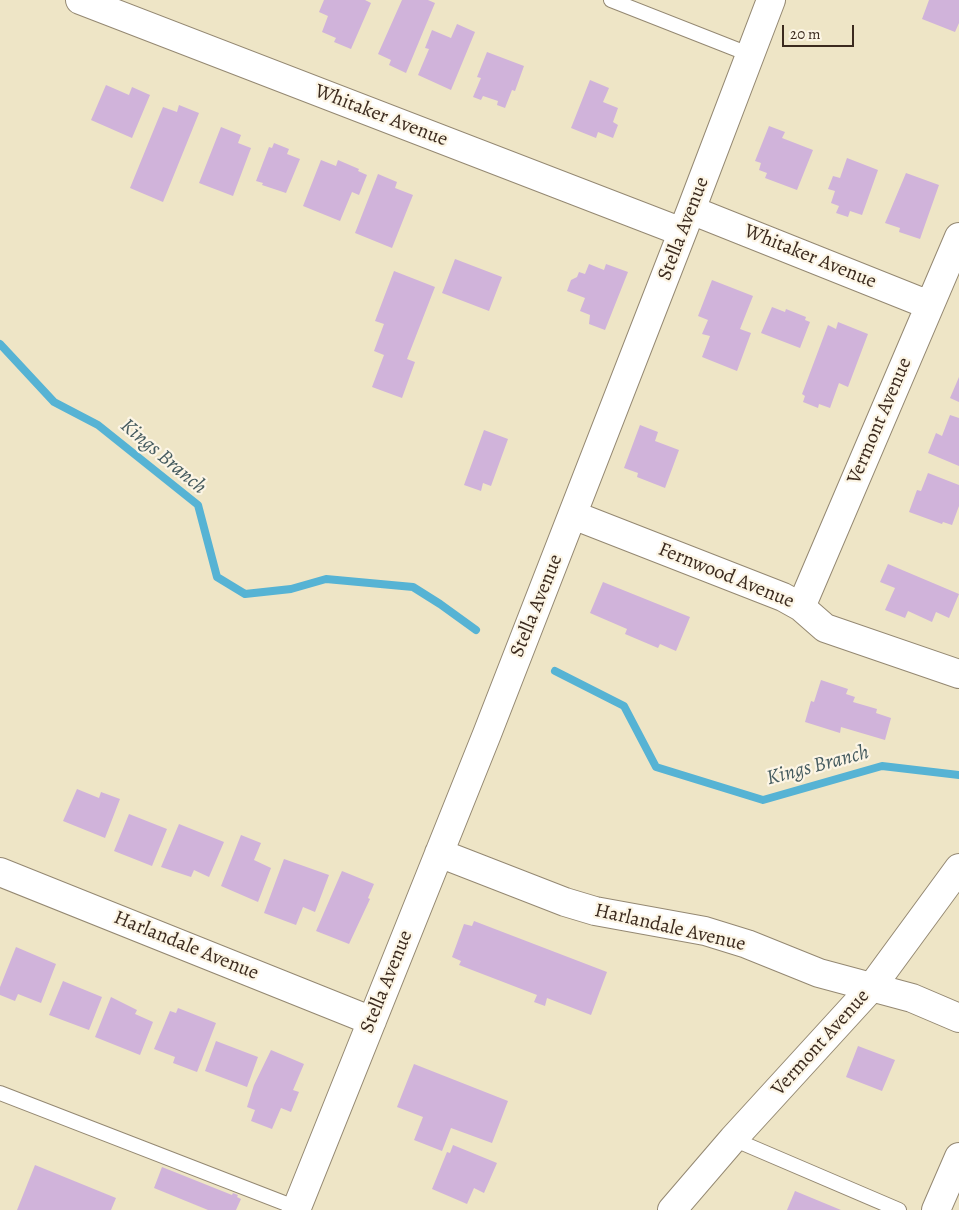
<!DOCTYPE html>
<style>
body{margin:0}
#map{position:relative;width:959px;height:1210px;overflow:hidden;background:#eee5c6;font-family:Alegreya,serif}
canvas{display:block}
.scale{position:absolute;left:782px;top:25px;width:72px;height:22px;box-sizing:border-box;border:2px solid #3b2a1e;border-top:0;padding-left:6px;font-size:15px;line-height:18px;white-space:nowrap;color:#3b2a1e;-webkit-text-stroke:4px #fcf5e5;paint-order:stroke}
</style>
<div id="map">
<canvas width="959" height="1210"></canvas>
<div class="scale">20 m</div>
</div>
<script>
const ctx = document.querySelector('canvas').getContext('2d');
ctx.lineJoin = 'round';
function strokePath(path, color, width, dash) {
  ctx.strokeStyle = color;
  ctx.lineWidth = width;
  ctx.lineCap = dash ? 'butt' : 'round';
  ctx.setLineDash(dash || []);
  ctx.stroke(path);
}
function fillPath(path, color) {
  ctx.fillStyle = color;
  ctx.fill(path, 'evenodd');
}
function write(font, color, halo, rows, align = 'center') {
  ctx.font = font + ' Alegreya,serif';
  ctx.lineWidth = 4.5;
  ctx.setLineDash([]);
  ctx.textBaseline = 'middle';
  ctx.strokeStyle = halo;
  ctx.fillStyle = color;
  for (const [text, x, y, turn = 0] of rows) {
    ctx.save();
    ctx.translate(x, y);
    ctx.rotate((+turn || 0) * Math.PI / 180);
    ctx.textAlign = isNaN(turn) ? turn : align;
    if (halo) ctx.strokeText(text, 0, 0);
    ctx.fillText(text, 0, 0);
    ctx.restore();
  }
}
strokePath(new Path2D(`
 M0,344L54,402L98,425L198,505L217,577L245,594L291,589L326,579L413,587L440,604L476,630
 M555,671L624,706L656,767L763,800L882,766L959,775`), '#56b3d4', 8);
fillPath(new Path2D(`
 M324,0H365L371,3L351,49L334,42L336,38L322,32L328,16L319,12Z
 M402,0H428L435,3L406,73L389,65L391,60L378,54Z
 M929,0H959V23L955,32L922,19Z
 M457,24L475,32L451,90L418,75L429,49L425,48L432,30L451,38Z
 M487,52L524,66L515,91L512,90L505,108L497,105L498,101L483,96L481,100L473,97L481,78L477,77Z
 M590,80L609,88L603,102L618,108L613,122L618,125L613,138L598,132L596,138L571,128Z
 M106,85L129,95L132,87L150,95L132,138L91,120Z
 M179,105L199,113L163,202L130,188L163,107L177,112Z
 M769,126L785,132L782,138L813,150L797,190L765,178L767,173L759,170L761,163L755,161Z
 M221,127L241,135L238,143L251,148L233,196L199,183Z
 M274,143L289,149L287,154L300,159L286,193L262,185L263,183L256,181L269,147L272,148Z
 M847,158L878,170L862,215L850,211L848,217L836,213L839,206L831,203L835,191L828,189L833,176L840,178Z
 M321,160L336,166L338,160L359,169L358,171L367,175L359,195L352,192L340,221L303,206Z
 M906,173L939,185L920,239L899,232L900,228L885,223Z
 M378,174L397,182L395,188L413,195L392,248L355,233Z
 M455,259L502,277L489,311L442,293Z
 M589,264L604,270L606,264L628,272L605,330L589,324L590,315L580,311L585,298L567,291L571,280L577,277L579,272L585,274Z
 M394,271L435,287L407,359L415,362L402,398L372,387L384,355L374,351L384,324L375,321Z
 M712,280L753,296L740,329L751,333L737,371L702,357L710,336L702,334L708,320L698,316Z
 M772,307L785,312L786,309L806,317L805,320L810,322L800,348L761,333Z
 M838,322L868,334L848,387L839,383L830,408L819,404L818,408L803,402L805,396L802,394L828,325L836,329Z
 M959,377V402L950,398Z
 M950,415L959,418V466L928,453L936,433L942,436Z
 M640,425L658,432L655,441L679,450L665,488L637,477L638,473L624,468Z
 M484,430L508,439L491,486L483,483L481,491L464,485Z
 M928,473L959,485V506L952,525L943,522L942,524L909,512L917,490L921,491Z
 M888,564L959,594L949,618L936,612L932,622L908,611L905,618L885,610L895,588L880,582Z
 M603,582L690,617L676,651L660,644L658,648L625,634L627,629L590,613Z
 M821,680L848,689L846,694L855,697L853,702L877,709L876,713L891,718L885,740L841,727L840,733L805,722L811,701L814,702Z
 M77,789L99,798L101,792L120,799L105,838L63,821Z
 M129,814L167,829L152,866L114,851Z
 M179,824L224,842L209,877L194,870L191,877L161,867Z
 M241,835L261,843L254,860L271,868L258,902L221,886Z
 M284,859L329,875L315,912L303,907L296,925L264,913Z
 M342,871L374,884L368,898L370,899L349,944L316,931Z
 M474,921L607,972L591,1015L547,998L545,1006L534,1002L537,995L459,965L461,961L452,957L464,924L472,926Z
 M16,947L56,964L41,1003L18,994L15,1001L0,995V987Z
 M63,981L102,997L89,1030L49,1015Z
 M111,997L137,1010L135,1014L153,1022L140,1055L95,1037Z
 M178,1008L216,1023L197,1072L173,1063L175,1057L154,1049L170,1011L176,1013Z
 M216,1041L258,1057L247,1087L205,1071Z
 M858,1046L895,1060L882,1091L846,1077Z
 M271,1050L304,1064L293,1090L299,1092L291,1112L281,1108L272,1129L251,1121L255,1110L247,1107L254,1085Z
 M414,1064L508,1101L492,1143L451,1128L442,1151L414,1140L423,1117L397,1107Z
 M453,1145L497,1163L484,1193L474,1188L467,1204L432,1189L447,1152L450,1153Z
 M35,1165L116,1198L111,1210H17Z
 M162,1167L232,1195L233,1193L238,1195L237,1197L241,1199L236,1210H208L154,1188Z
 M795,1191L841,1210H787Z`), '#d0b3da');
const service = new Path2D(`
 M611,0L751,55
 M0,1093L297,1208
 M733,1139L899,1210`);
const minor = new Path2D(`
 M80,0L682,232
 M691,210L929,305
 M573,515L783,597L801,607L825,628L959,674
 M801,607L959,237
 M439,853L565,902L595,911L705,931L747,944L819,973L912,998L959,1018
 M0,872L372,1021
 M296,1210L487,734L691,210L771,0
 M672,1210L733,1139L871,988L959,868
 M936,1210L959,1157`);
strokePath(service, '#948872', 16);
strokePath(minor, '#948872', 30);
strokePath(service, '#fff', 14);
strokePath(minor, '#fff', 28);
write('20px', '#3b2a1e', '#fcf5e5', [
 ["Whitaker Avenue",381,116,21],
 ["Stella Avenue",684,229,-69],
 ["Whitaker Avenue",810,257,22],
 ["Vermont Avenue",880,421,-67],
 ["Fernwood Avenue",726,576,22],
 ["Stella Avenue",537,606,-68],
 ["Harlandale Avenue",670,928,13],
 ["Harlandale Avenue",186,946,22],
 ["Stella Avenue",387,982,-68],
 ["Vermont Avenue",821,1043,-48]
]);
write('italic 21px', '#445a5e', '#fcf5e5', [
 ["Kings Branch",163,457,40],
 ["Kings Branch",818,766,-15]
]);
</script>
